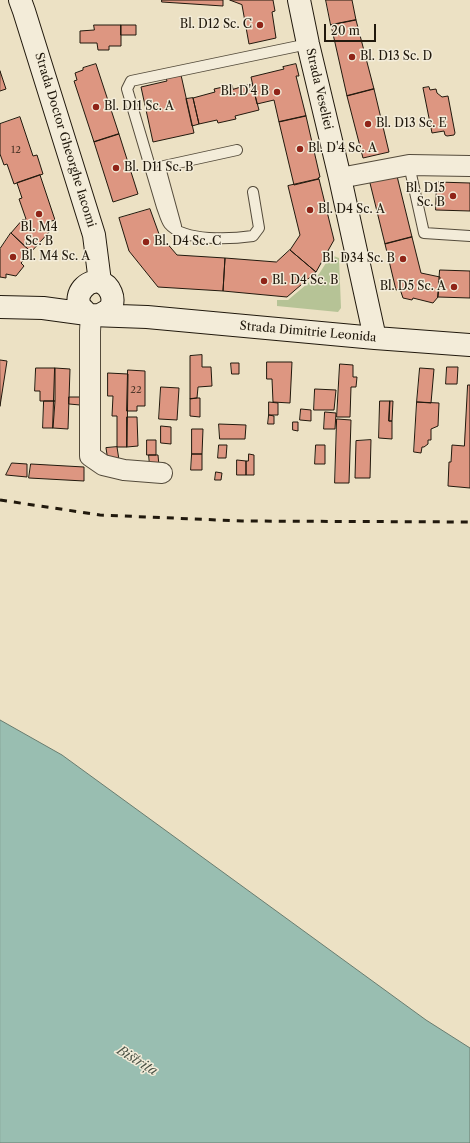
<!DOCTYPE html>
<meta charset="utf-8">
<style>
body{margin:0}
#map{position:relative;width:470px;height:1143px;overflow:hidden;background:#ece1c4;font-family:"Libre Caslon Text",serif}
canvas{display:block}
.scale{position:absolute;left:324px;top:24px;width:52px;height:18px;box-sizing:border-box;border:2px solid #21190d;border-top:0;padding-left:5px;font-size:12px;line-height:14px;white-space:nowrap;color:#21190d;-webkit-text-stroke:3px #f3ecd9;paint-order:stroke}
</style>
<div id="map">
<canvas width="470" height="1143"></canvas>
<div class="scale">20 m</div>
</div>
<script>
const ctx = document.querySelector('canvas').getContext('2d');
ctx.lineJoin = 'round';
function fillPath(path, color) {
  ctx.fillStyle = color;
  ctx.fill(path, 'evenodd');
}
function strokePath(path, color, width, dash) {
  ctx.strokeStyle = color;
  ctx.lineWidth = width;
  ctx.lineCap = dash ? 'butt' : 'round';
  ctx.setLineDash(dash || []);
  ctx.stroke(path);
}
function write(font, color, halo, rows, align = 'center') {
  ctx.font = font + ' "Libre Caslon Text",serif';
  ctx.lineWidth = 3;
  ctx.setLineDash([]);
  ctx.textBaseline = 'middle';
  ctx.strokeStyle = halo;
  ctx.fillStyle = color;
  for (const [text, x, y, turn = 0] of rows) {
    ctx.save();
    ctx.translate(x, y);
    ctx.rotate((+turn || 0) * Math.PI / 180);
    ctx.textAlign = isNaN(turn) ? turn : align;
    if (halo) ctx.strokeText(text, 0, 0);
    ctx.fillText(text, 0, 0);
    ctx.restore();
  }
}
fillPath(new Path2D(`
 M331,255L339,258L341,308L338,312L277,306V300H288L319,274Z`), '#b6c396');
const water = new Path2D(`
 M0,720L62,755L426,1020L470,1048V1143H0Z`);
fillPath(water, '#99beb1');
strokePath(water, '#697c6f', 1);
const building = new Path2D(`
 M162,0H223V6L162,2Z
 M230,0H273L275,11L272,12L276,38L249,44L242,5Z
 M326,0H352L356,20L331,25Z
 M356,20L374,89L347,96L331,25Z
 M94,25H121V46H109V50H98L97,43H80V31L94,30Z
 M121,25H136V35H121Z
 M96,64L119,134L94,142L74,81L77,80L75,73L83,70V68Z
 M296,64L299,76H296L306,116L279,122L274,100L257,104L251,77L284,69L283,67Z
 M0,71L6,89L0,91Z
 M181,75L194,133L153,142L141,87L167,81L166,78Z
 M252,84L259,110L235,116L236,119L218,123L217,120L199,124L193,98L215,92L214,89L232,85L233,89Z
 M429,87L430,90L436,89L437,93L442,97L448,96L455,133L454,135L447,136L445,135L444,131L432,133L423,88Z
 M374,89L389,152L363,158L347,96Z
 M193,98L199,124L192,126L186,99Z
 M306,116L320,177L318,178L319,179L294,185L279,122Z
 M20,117L33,156L37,155L43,174L14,184L7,164L4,165L0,154V124Z
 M119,134L138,194L113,202L94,142Z
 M40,175L55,220L48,222L51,230L31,252L11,233L23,219L24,220L26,219L19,199L22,198L17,183Z
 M397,176L412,237L385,244L370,183Z
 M319,179L334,240L316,272L290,250L300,235L288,186Z
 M437,182L470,183V211L436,210Z
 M150,209L159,234L177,255L225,258L223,291L158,287L129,251L119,218Z
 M11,233L31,252L21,263L24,266L16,276L6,274V278L0,277V249Z
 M412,237L421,273L440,277L438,297L433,303L413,298L412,300L403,298L400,289L396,290L385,244Z
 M290,250L316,272L287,297L223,291L225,258L276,262Z
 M440,270L470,271V298L438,297Z
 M202,355V367H211L212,386L198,387L197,398L190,399V356Z
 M0,360L7,361L0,406Z
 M267,362H292L290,403L273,402L272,379H267Z
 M231,363H239V374H232Z
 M340,364L353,365V377H357L356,387H351L350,417H337Z
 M447,367H458L457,384H446Z
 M36,368H55V401H40V391H35Z
 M55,368L70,369L68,429L53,428Z
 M420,368L434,369L431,403L417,402Z
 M128,370L145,371V406H137V411H127Z
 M108,373L128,374L127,447H117V416H112L113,396H108Z
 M468,385H470V488L448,486L449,462H451L452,445L464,446Z
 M161,387L179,388L177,420L159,419Z
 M315,389L336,390L334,410H314Z
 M69,397H80V405L69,404Z
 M197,398H200V417L190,416V399Z
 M44,401H55L53,428H43Z
 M380,401H390L389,421H392V439L379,438Z
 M390,401H393L392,421H389Z
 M269,402L278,403V415H269Z
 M417,402L439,403L438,426L431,429V440H428V444L424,447H422L421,453L414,452Z
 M301,409L311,410V421L300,420Z
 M325,412L336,413L335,429H324Z
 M269,415L274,416V424H268Z
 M127,417H137L138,446L127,447Z
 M337,419L351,420L349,483H335Z
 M293,422H298V431L293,430Z
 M219,424L246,425L245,439H220Z
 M161,426L171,427V444L161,443Z
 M192,429H203L202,454H192Z
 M147,440H156V455H147Z
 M371,440L370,478H355L356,441Z
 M219,445H227L226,458H218Z
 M316,445H325V464H315Z
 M117,447L119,460L108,461L106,448Z
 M192,454H202V470H191Z
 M249,454L254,455V475H246V461H248Z
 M149,455H158L159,466H150Z
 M237,460L246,461V475H237Z
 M12,463L27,464V477L6,475Z
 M31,464L84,467V481L29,478Z
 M216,472L222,473L221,480H215Z`);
fillPath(building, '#dd9681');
strokePath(building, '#21190d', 1);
const lane = new Path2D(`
 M409,165L424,233L470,236
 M253,192L259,228L253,236C232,239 184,242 169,224C166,220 164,212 162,207L127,89L131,81L308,44
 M176,226L161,171L164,166L237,150`);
const street = new Path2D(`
 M340,178L409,165L470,166
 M91,315L90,331V456L103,465L124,470L162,473`);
const secondary = new Path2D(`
 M20,0L24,11L94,235L100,282
 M299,0L308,44L340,178L375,338
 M0,307L43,308L87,314L91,315L147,317L375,338L470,345
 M87,314C85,311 82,309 80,306C74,294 87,279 100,282C110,285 116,299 110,308C108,311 103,313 100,315`);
strokePath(lane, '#544b3b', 12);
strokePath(street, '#544b3b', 22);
strokePath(secondary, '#21190d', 24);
strokePath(lane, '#f3ecd9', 10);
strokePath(street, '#f3ecd9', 20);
strokePath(secondary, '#f3ecd9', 22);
strokePath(new Path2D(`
 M0,500L100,515L242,521L470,522`), '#21190d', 3, [7, 7]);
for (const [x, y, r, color] of [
 [260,25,4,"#8f2418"],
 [352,57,4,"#8f2418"],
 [277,92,4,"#8f2418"],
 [96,107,4,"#8f2418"],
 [368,124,4,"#8f2418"],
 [300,149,4,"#8f2418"],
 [116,168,4,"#8f2418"],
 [453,196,4,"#8f2418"],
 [310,210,4,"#8f2418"],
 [39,214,4,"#8f2418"],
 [146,242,4,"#8f2418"],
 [13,257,4,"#8f2418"],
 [403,259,4,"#8f2418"],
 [264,281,4,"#8f2418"],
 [454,287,4,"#8f2418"]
]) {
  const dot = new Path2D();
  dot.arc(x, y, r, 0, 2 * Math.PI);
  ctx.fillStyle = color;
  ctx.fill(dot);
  strokePath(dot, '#f3ecd9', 1.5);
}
write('10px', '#50382a', null, [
 ["12",16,150],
 ["22",136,390]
]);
write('12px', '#21190d', '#f3ecd9', [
 ["Bl. D12 Sc. C",252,25,"right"],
 ["Bl. D13 Sc. D",360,57],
 ["Bl. D'4 B",269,92,"right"],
 ["Bl. D11 Sc. A",104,107],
 ["Bl. D13 Sc. E",376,124],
 ["Bl. D'4 Sc. A",308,149],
 ["Bl. D11 Sc. B",124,168],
 ["Bl. D15",445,189,"right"],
 ["Sc. B",445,203,"right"],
 ["Bl. D4 Sc. A",318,210],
 ["Bl. M4",39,228,"center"],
 ["Sc. B",39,242,"center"],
 ["Bl. D4 Sc. C",154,242],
 ["Bl. M4 Sc. A",21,257],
 ["Bl. D34 Sc. B",395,259,"right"],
 ["Bl. D4 Sc. B",272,281],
 ["Bl. D5 Sc. A",446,287,"right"]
], 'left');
write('12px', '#21190d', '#f3ecd9', [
 ["Strada Veseliei",319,89,77],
 ["Strada Doctor Gheorghe Iacomi",65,140,73],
 ["Strada Dimitrie Leonida",308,332,5]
]);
write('italic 13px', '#4b5346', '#f3ecd9', [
 ["Bistrița",137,1061,31]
]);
</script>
